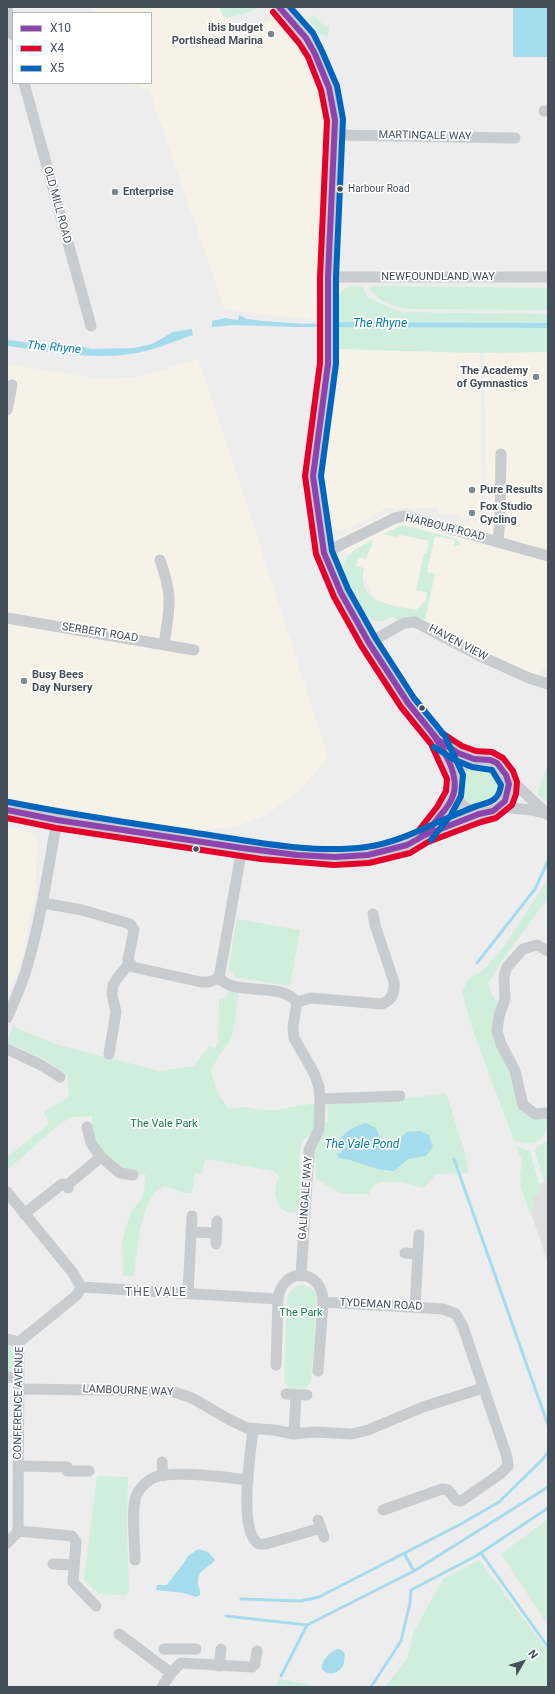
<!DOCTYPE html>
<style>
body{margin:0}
#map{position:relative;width:555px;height:1694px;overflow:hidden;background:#eeeded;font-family:Roboto,sans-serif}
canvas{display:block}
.frame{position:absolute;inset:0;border:8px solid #444f5a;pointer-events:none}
.legend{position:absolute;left:12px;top:12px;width:140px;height:72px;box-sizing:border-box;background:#fff;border:1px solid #b4b9bd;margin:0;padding:5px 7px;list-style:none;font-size:12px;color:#444f5a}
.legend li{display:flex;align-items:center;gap:8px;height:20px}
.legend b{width:20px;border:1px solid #b4b9bd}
.north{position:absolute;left:503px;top:1642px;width:40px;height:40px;-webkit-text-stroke:3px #fff;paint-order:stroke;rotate:52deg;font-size:11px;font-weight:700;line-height:16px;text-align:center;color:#444f5a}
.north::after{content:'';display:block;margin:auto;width:14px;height:18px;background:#444f5a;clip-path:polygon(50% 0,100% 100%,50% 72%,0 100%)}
</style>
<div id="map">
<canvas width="555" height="1694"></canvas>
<div class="frame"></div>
<ul class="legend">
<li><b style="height:5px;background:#8e44ad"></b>X10</li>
<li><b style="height:5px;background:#e4002b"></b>X4</li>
<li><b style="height:5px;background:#0065bd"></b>X5</li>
</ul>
<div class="north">N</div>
</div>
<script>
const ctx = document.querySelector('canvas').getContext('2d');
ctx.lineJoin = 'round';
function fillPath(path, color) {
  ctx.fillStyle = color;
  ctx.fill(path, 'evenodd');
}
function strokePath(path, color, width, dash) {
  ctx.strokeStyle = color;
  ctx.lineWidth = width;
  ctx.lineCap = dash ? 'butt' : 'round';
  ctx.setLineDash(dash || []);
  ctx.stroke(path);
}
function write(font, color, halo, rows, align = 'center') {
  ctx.font = font + ' Roboto,sans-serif';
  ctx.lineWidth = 3.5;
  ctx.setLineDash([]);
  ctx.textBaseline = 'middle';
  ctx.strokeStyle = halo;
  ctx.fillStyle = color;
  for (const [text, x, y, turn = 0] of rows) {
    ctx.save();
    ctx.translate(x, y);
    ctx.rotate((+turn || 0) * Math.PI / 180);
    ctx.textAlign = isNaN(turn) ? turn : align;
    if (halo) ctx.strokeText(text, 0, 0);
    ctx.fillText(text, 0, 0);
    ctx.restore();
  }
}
fillPath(new Path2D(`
 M92,7H226L235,34L274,19L280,21L291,32L304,51L324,106L316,320L225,310L149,90L129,83H151V13H94Z
 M339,349L480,353L482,519H461L460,514H438V508H387L350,528L338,530L334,527L330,522L325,499L324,454L335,392Z
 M484,352H548V670L542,669L539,676L515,666L454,633L449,634L421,618L413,616L398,620L388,619L339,537L388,513L452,522L487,521Z
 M198,359L255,530L328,757L300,790L266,815L234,827L191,831L179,828L16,803L7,796V364L99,379L139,377Z
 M7,827L31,833L37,840L39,849L36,860V892L21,960L7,997Z`), '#f6f2e8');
fillPath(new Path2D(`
 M548,1180V1263L524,1192Z`), '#e0dedf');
fillPath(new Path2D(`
 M223,7H258L253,11L228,18L223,16L220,8Z
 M314,15L321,23L329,27L328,36L320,34L308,19Z
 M351,286L363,287L367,297L390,308L402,312L548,314V323L339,322C339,309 334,289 351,286Z
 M373,286L548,288V310L409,309C393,307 379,302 369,288Z
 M339,327L548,328V352L477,353L339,349Z
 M403,525L457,539L461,544L454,546L455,540L435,536L427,572L435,574L425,620L418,618L397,621L394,617C387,620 381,623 373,620C360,615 339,574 345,561C349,551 363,545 372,540L373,542L366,559L359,557L356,566L364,568C356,603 392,605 416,610L426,600L427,593L416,590L424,553H426L429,541L400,535L396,537L383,534Z
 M548,764V802L537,794Z
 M460 786a21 21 0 1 1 42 0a21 21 0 1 1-42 0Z
 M548,879V898L504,958L488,983L492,995L498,1003L494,1018L518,1094L547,1117C548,1142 537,1146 514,1141L472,1028L462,992L468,980L482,971L505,945Z
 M237,919L300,930L290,986L234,977L235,972L228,971Z
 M228,990L239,991L232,1037L211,1069L214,1083L220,1097L229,1109L244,1107L262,1110H275L316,1103L314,1132C310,1134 306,1137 303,1140C299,1149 297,1168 305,1175L301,1208C297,1212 293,1214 287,1212C278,1210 273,1193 276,1185C277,1181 279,1181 279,1176L274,1171L205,1159L202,1174L195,1173L193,1189L191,1193H184L165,1186C140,1194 137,1254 134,1276H123L122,1242L126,1226L131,1212L143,1197L146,1175L124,1172L102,1154L92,1133V1116L72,1117L60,1124L7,1170V1157L49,1124L44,1112L69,1097L67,1075L49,1062L7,1042L13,1026L55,1044L160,1071L194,1066L209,1046L214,1049L220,1041L218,1039L219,999H226Z
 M446,1093L465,1153L468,1173L436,1174L426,1186L422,1188L402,1182H382L374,1185L369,1194H341L316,1179V1164L312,1162L313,1148L323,1121L328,1122V1104L378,1102Z
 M548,1140V1179L544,1182L535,1151L537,1147Z
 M516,1146L530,1151L541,1192L533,1197V1214H530L521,1187L520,1175L522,1161Z
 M302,1285C311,1287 316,1291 317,1300L311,1381L305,1388H290L284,1382L287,1299C289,1291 293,1286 302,1285Z
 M7,1344L14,1348L13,1372H7Z
 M97,1476L128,1477L127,1531L129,1592L125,1595L99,1594L84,1579Z
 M548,1519V1625L501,1554Z
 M479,1560L548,1651V1687H385L407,1659L413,1634L443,1579Z
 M279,1679L322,1687H275Z`), '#d0eedc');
fillPath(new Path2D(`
 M513,7H548V57H513Z
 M239,315L247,319L264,321L305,324L345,322L548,323V328L296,327L233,325L212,327V321L225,318L238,320Z
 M192,329L193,335C179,339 165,346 150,350C103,363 54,352 7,346V340L63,346L77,345L91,349L134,348L152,344L173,332Z
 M366,1123L376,1128C380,1137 380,1145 392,1145L407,1132L420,1131L429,1135L433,1147L426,1156L408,1159L394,1171L377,1169L350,1160L339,1158L337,1154L342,1152L339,1142C343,1132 357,1125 366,1123Z
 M198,1549L208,1552L215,1560C209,1568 197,1569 198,1583C198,1588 201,1590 200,1595L196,1597L184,1593L156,1590L157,1585H167C171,1578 186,1562 187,1557Z
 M338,1649L342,1650L345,1654C344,1658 345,1663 342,1667C338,1674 327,1676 322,1669C321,1661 330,1651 338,1649Z`), '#a4dcee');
strokePath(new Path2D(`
 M477,963L535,889L548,861
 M454,1159L548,1425
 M404,1553L414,1571
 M481,1553L548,1647
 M241,1599L301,1601L319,1597L459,1525L499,1502L543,1459L548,1452
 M226,1616L307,1625L414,1571L548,1487
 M281,1676L307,1625
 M371,1687L401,1641L410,1603L411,1590L476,1556L548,1508`), '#a4dcee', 3);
strokePath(new Path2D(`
 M7,9L13,35
 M24,83L91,326
 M544,111H548
 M335,135L515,138
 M328,277H548
 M7,410L12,385
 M498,542L500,518L501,454
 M324,553L395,518L405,516L548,556
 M160,560C173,596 170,607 164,644
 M7,618L194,650
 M369,643L404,623L415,622L478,655L529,678L548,684
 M506,775L548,815
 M500,807L531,810L544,813
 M43,903L82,910L130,924L134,930L128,960L133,967L201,982H209L219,978
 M548,951L537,945L523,949L507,967L504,976L505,999L499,1016L497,1031L501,1044L515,1071L523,1105L535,1114L548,1113
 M219,978L242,848
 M219,978C236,997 280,981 297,1002
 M297,1002L293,1027L294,1038L314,1073L319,1087L320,1099L319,1129L309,1150L301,1276
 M297,1002L311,998L382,1004C392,1000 395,992 394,982L375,925L373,914
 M7,1018C14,1002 22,985 27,967C41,919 48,870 57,820
 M7,1049L43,1066L60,1077
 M109,1054L116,1012L112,995L113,985L118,977L129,964
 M320,1099L400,1096
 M87,1127L91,1143L101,1157
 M66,1186L101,1157L120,1173L133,1175
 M7,1192L73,1273L81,1287L77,1295L19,1342L18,1528L17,1533L7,1543
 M24,1214L62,1184H64L68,1188
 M191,1232L216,1233
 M216,1244L217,1221
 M405,1253L418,1254
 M81,1287L278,1299C282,1266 323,1268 323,1302L443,1309L456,1314L463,1327L507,1457L508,1466L500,1474L461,1501L456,1500L448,1490L442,1489L383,1510
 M188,1293L192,1216
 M415,1307L419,1235
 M7,1339L19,1342
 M276,1365L278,1299
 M318,1371L323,1302
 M7,1377L19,1378
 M19,1389L171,1391L192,1398L230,1420L247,1428L274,1430L294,1434L314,1432L352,1434L368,1430L423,1407L483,1388
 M286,1394L307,1395
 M253,1429C251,1452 237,1531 259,1544H266L321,1528
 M294,1434L296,1395
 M162,1462L163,1476
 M18,1466L67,1467V1471H89
 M318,1520L324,1537
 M18,1531L72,1536L76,1542L73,1582L96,1606
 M135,1560C135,1544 131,1510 136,1496C139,1489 146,1481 153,1478C171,1470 226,1477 248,1480
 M53,1564L74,1565
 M119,1634L171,1673
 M164,1649H196
 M219,1666L221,1649
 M162,1687L171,1673L181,1663L252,1667L255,1664L257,1651`), '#c9cccf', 11);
strokePath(new Path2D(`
 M279,7L306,38L315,54L329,88L335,120L328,277V364L313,476L315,497L324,553L341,593L369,643L408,703L438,740L455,778
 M439,741L458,753L474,759
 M453 786a28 28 0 1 1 56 0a28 28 0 1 1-56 0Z
 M7,810L57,820L242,848L297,855L335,857L368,855L407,845L425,835L479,814
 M425,835L444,811L454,793`), '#c9cccf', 14);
strokePath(new Path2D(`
 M7,810L57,820L242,848L297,855L335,857L368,855L407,845L425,835L479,814L493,811L505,801L509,784L506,775L497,763L490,760L474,759L458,753L438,740L408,703L369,643L341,593L324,553L313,476L328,364V277L335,120L329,88L315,54L306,38L279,7
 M419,838C428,833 432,826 438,818C443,812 449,806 452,798C462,776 442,747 430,730`), '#8e44ad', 6);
strokePath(new Path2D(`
 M273,12L299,43L308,57L321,90L327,121L320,277V363L305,476L316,554L334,597L362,647L401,707L431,744L447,779L446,791L437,807L419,830
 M7,818L56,828L261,859L334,865L369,863L410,853L428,842L481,822L496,818L512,805L516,794L517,782L513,771L503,758L492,752L476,751L462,746L442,733`), '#e4002b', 6);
strokePath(new Path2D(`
 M290,7L313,33L322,51L337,86L343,119L336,277V364L321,476L332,551L348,589L376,639L414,698L445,736L463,775L461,796L451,815L431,840
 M9,802C73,815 138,824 203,834C254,842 315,854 366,847C398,843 427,826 457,814C463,812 470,808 477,806C490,802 499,801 501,785L492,770L472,767L455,760L434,747`), '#0065bd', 6);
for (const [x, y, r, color] of [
 [271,34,4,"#80868d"],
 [340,189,3.5,"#444f5a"],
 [115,192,4,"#80868d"],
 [536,377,4,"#80868d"],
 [472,490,4,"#80868d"],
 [472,513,4,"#80868d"],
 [24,681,4,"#80868d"],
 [422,708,3.5,"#444f5a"],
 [196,849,3.5,"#444f5a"]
]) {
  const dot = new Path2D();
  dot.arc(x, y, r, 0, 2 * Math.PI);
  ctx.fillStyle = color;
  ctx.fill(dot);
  strokePath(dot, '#fff', 1.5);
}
write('10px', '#444f5a', '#fff', [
 ["Harbour Road",348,189]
], 'left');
write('bold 11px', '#444f5a', '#fff', [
 ["ibis budget",263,28,"right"],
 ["Portishead Marina",263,41,"right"],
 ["Enterprise",123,192],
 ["The Academy",528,371,"right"],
 ["of Gymnastics",528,384,"right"],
 ["Pure Results",480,490],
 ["Fox Studio",480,507],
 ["Cycling",480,520],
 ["Busy Bees",32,675],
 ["Day Nursery",32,688]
], 'left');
write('11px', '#444f5a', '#fff', [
 ["MARTINGALE WAY",425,136,1],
 ["OLD MILL ROAD",57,205,75],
 ["NEWFOUNDLAND WAY",438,277],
 ["HARBOUR ROAD",445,528,14],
 ["SERBERT ROAD",100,633,9],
 ["HAVEN VIEW",458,643,28],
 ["GALINGALE WAY",306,1198,-86],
 ["TYDEMAN ROAD",381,1305,3],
 ["LAMBOURNE WAY",128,1391,2],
 ["CONFERENCE AVENUE",19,1403,-89]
]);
write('11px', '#147d4b', '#fff', [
 ["The Vale Park",164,1124],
 ["The Park",301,1313]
]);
write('italic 12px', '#087da2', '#fff', [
 ["The Rhyne",380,324],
 ["The Rhyne",54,348,5],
 ["The Vale Pond",362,1145]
]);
ctx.letterSpacing = '1px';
write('12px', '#595d62', '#fff', [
 ["THE VALE",156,1293]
]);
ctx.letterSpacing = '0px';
</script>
